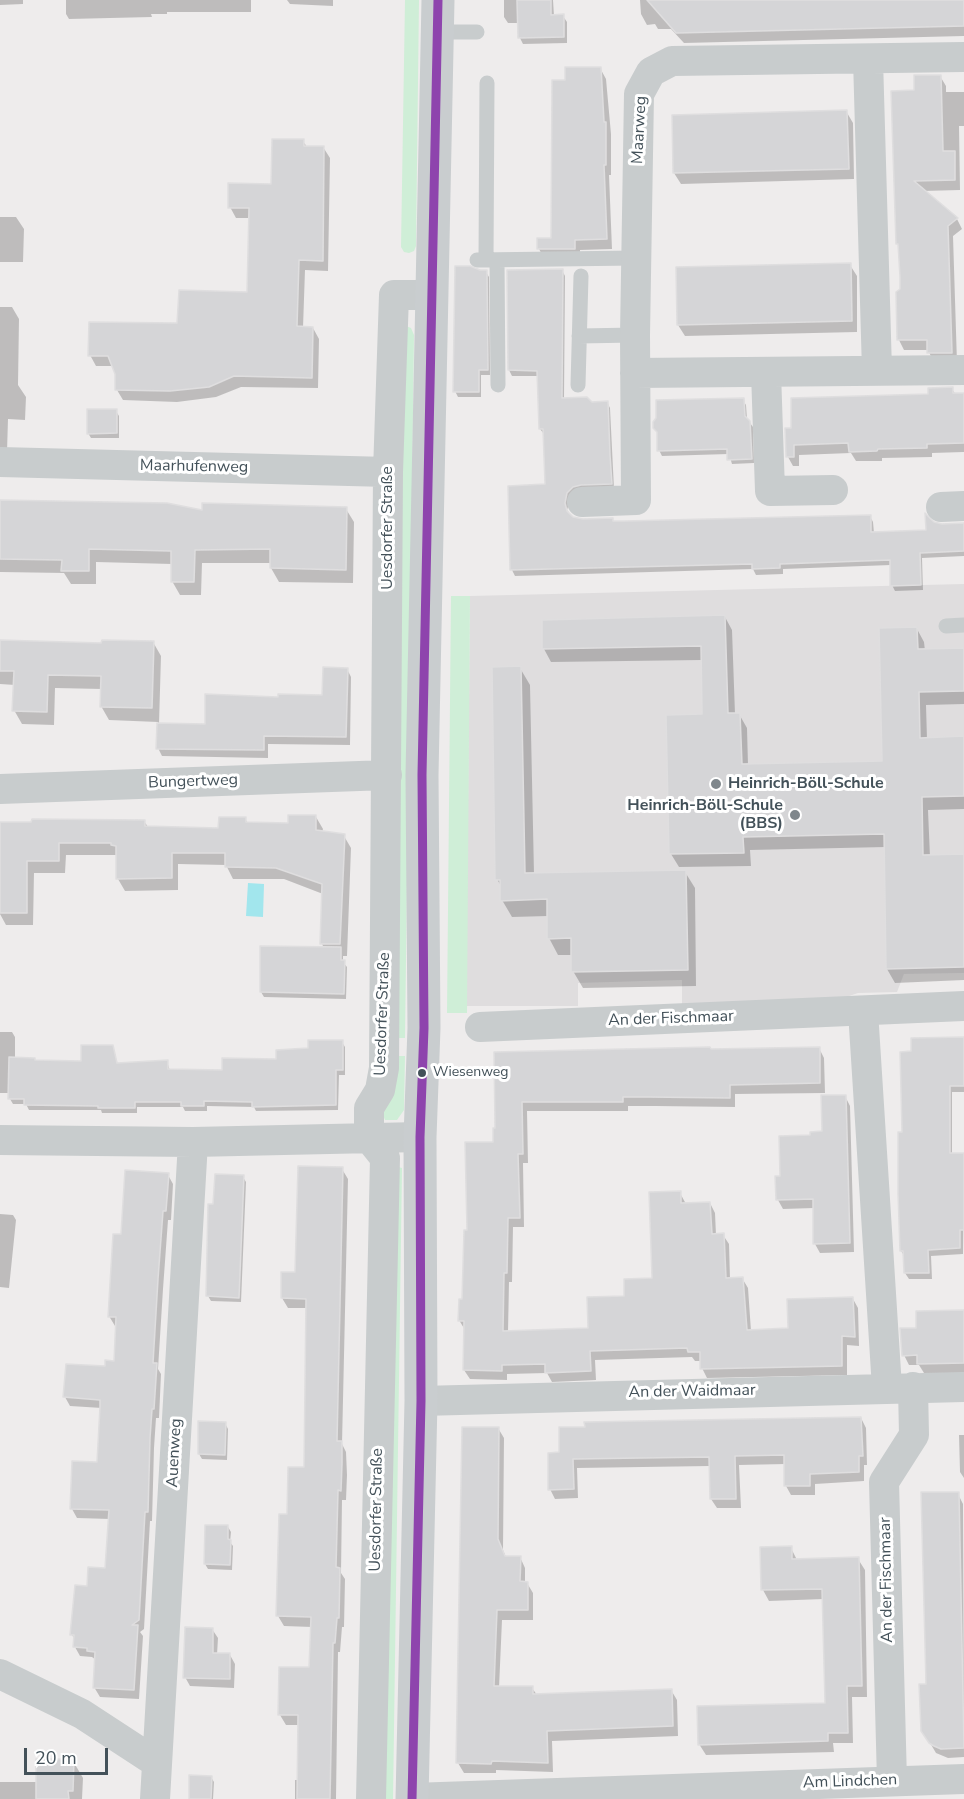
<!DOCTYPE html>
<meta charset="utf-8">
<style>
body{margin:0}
#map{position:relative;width:964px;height:1799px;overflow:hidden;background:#eeecec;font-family:"Nunito Sans",sans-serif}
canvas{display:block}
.scale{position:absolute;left:24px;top:1748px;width:84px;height:27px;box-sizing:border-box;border:3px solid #435159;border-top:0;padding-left:8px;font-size:18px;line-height:21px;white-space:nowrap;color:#435159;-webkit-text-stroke:4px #fff;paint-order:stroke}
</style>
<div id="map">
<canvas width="964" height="1799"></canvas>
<div class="scale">20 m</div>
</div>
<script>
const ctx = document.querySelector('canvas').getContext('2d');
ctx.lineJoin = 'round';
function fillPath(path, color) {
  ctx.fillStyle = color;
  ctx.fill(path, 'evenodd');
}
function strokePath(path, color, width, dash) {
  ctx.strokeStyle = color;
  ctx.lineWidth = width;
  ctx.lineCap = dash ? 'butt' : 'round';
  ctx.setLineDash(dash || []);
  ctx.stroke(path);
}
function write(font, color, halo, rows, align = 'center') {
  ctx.font = font + ' "Nunito Sans",sans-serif';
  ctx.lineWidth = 6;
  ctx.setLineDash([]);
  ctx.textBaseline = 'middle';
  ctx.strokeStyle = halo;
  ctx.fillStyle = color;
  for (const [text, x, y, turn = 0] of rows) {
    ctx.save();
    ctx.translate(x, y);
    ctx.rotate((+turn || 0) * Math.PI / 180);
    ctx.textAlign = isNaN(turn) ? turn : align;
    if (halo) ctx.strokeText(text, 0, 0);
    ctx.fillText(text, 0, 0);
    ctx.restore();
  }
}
fillPath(new Path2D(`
 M964,584V973L904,974L897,992L858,993L837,1000L682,1004V980L578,983V1006H466L470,596Z`), '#dfddde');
fillPath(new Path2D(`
 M405,0H419L416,246L414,251L409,253L404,252L401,247Z
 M406,326L411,328L414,335L405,1038H399V1056H405L404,1110L397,1120H385L383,1115Z
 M451,596H470L467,1013H447Z
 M398,1167L402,1168L393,1799H385Z`), '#cfeed7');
fillPath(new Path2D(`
 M248,883L264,884L263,917L246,916Z`), '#a2e6ed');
fillPath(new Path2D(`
 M0,0H23V4L0,5Z
 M66,0H251V12H167V14H151L152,17L69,19L66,14Z
 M287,0H333V6L290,4Z
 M504,0H553L554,16H563L567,22V43L523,44L520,38L519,23H508L504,17Z
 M640,0H964V36L684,43L671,29H658L655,24L647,25L641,14Z
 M600,68L606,79L611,134V175H609L612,249L580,250V259L545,260L539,249V240L552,239L566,81Z
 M940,76L946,86V92H964V126H959L960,190L923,191L957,219L962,229L953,236L957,363H934L928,350H904L899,340L901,289L900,247L897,243L916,92Z
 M846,111L853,123L854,179L681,184L674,173Z
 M303,141L307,147H323L330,158L328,271L305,270L303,328H313L319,339L318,388L241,387L216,397L177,402L123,400L117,390V374L114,366H96L90,355L178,325L249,294L250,218H236L230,207L272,185Z
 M0,217H16L24,229L23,262H0Z
 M850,265L857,276V332L685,336L678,325Z
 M562,270L565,276L564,399L591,403L607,402L610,408L614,489L570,500L567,510L574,519L614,522L870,516L873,522L874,533L927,531L932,523L942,526L964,525V556L922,558L923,590L895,591L892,585L891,565L783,569V574L756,575L753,569L515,576L512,570L509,487L547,486L544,434L540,429L539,376H512L509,370Z
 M486,272L489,277L490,375H481V397H458L455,391Z
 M0,307H12L19,319L18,385L26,397L25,420L8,419L7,452H0Z
 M952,389L956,395H964V452L932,453V457L882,458V461H856L851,453L799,455V466H793L788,457L787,429Z
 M743,400L746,405L747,419L753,427L754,463L732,464L729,454L662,456L659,450L658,434L654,428Z
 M116,411L119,416V438H91L88,433Z
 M0,502L203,512L346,509L354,522L353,583L279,582L271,568V563H202L201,595H180L172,581V564L96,562V584H71L64,573L0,572Z
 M725,617L732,630L735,714H739L747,728L748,765L884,762L917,629L924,642L925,651L964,650V704L926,705L927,739L964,738V809L928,810L930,857L964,856V980L895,983L887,969L886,847L750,850L751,866L679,867L671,854L704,715L702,660L551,662L544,649Z
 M0,642L103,645L153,642L161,656L159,724L206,725L279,699L324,696L347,669L351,677L350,745L268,744V758L162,756L158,748V722L109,720L101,706L102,689L55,688L54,725L22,724L14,710L15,685L0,684Z
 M520,668L530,685L534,874L685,872L695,888L696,986L583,988L573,971V955H558L549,938L548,916L512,917L502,900V888L497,879Z
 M316,817L323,829L322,833L344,836L351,848L347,956H343V962L347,967L346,999L264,997L261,992L324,948L322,944L323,894L284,879H233L226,865L178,864V890L125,891L118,879L117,855H66L65,873H34L33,925H6L0,914V823L144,821L148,827L220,830L245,819L248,823L290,824Z
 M0,1032H12L15,1037V1058L36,1061L83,1062L112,1047L118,1064L167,1061L170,1071H224L278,1061L309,1050L342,1042L345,1047V1075H339L338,1110L256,1111L254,1107L207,1106V1111H185L183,1107H137V1113H102L101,1110H29L26,1104H13L10,1099V1093H0Z
 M964,1038V1092H952V1155H964L963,1254L931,1256L932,1279H909L905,1273V1257L901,1251L904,1133L913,1053Z
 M819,1048L824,1058L825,1093L735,1094V1107L655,1106H628V1111H527L528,1163H523L524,1227H513L512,1282H509L508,1332L589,1329L625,1297L654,1279L680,1193L686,1204L710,1203L715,1213L716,1235H723L729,1244L730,1279L742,1278L748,1288L751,1331L790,1330L853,1299L858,1308L859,1346L847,1345V1375L707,1378L702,1368V1361H695L692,1357L595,1360L596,1380L552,1382L547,1373L507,1374V1380L470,1379L464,1370L465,1330L459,1320L464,1300L469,1231L495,1143L497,1130L495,1053Z
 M845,1096L850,1106L854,1252L820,1253L815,1244L814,1208L783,1209L778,1200L777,1177H782L812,1136L823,1133Z
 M342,1169L348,1179L342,1444L346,1452L347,1475L346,1500H342L341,1573L345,1579L344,1627H342L340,1652H338L336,1799H295V1780H299V1725H286L280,1715L310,1669L312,1627L284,1626L278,1616L289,1515L306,1469L308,1308H288L282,1298L297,1273Z
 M168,1175L173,1184L171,1220H168L163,1289L158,1369L161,1374L159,1418H156L154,1448L152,1521H150L144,1629L140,1632L143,1636L139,1699L100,1697L94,1687L96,1660L92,1657L80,1656L75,1647V1640L72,1635L88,1587L107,1569L110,1519L77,1518L72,1509L98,1464L102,1408L70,1406L65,1397L116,1362L117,1326H115L109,1316L122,1236Z
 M243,1177L246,1182L241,1302L211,1301L208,1296L215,1205Z
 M0,1214L13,1215L16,1220L9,1288L0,1287Z
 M964,1311V1373H924L919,1365H909L904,1355L918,1329Z
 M861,1418L866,1428L867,1465H864V1481L815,1484V1495H791L786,1486V1464L739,1465L741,1508H717L711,1499L710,1466L577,1468L578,1498L555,1499L550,1489L549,1454Z
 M225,1423L228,1429L227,1460L202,1459L199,1454Z
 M498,1428L504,1438L503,1550L506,1557H520L525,1568V1583H527L533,1593V1620H502L499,1688H532L537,1695L671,1690L677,1700L678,1736L552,1741L553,1772L496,1770V1773H464L458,1763Z
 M959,1435H964V1478L960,1472Z
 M958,1494L963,1504L964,1757L948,1758L936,1753L923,1731L927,1685Z
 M228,1527L231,1532L230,1542L233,1546L232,1570L208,1569L205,1564Z
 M791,1548L797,1560L858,1559L865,1570L867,1697H852L853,1743H833L834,1752L706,1755L699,1744L826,1705L824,1599L769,1601L763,1590Z
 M212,1629L218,1638L217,1655H230L235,1664L234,1688L190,1686L185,1677Z
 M73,1761L83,1778L82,1799H0V1782H37Z
 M211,1777L214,1782L213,1799H190Z`), '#0003');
const building = new Path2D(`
 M517,0H551V15L564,14V37L518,38Z
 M647,0H964V26L676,33Z
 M565,67H601L604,122H606V165H604L607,239L575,240V249H537V238H551L552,80H565Z
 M914,75H941L943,151H955V180L914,181L958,218L948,226L952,353H927V340H897L896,292L900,289V277L898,244H896L891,91L914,90Z
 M847,110L849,169L673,173L672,115Z
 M272,139H304V146H324L323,261L299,260L297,326L313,327L312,378L234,376L209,387L170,391L115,390V374L108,356H88L89,322L177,323L179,290L247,292L249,208H228V183L271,184Z
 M851,263L852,321L677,325L676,267Z
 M455,266H470L480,270H487L488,370H479V392H453Z
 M563,269L562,398L587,397L592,402L608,401L610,455L612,484L581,485L573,487L567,493L565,503L567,511L573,517L583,519L613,518V521H625L871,515V532L926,530L925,513L934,522L942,524L964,523V551L920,553L921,585L890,586V560L780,564V568L752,569V564L510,570L508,486L545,484L543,429H539L537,371L508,370L507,270Z
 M953,387V393H964V443L927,444V448L878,449L877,451L849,452L848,443L794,445V457H786L785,428H791V398L928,394V388Z
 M744,398L745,416L750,421L752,459L727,460V449L657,451V432L653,428V422L656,418V400Z
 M87,409H117V433L87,434Z
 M0,500L167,503L202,510V503L347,507L346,570L270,568V549L195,550L194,582H171V551L89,549V571H61L62,560L0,559Z
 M725,615L728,713H740L742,764L882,761L879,628L917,627L918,649L964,648V691L919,692L920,738L964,736V796L922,797L923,855L964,854V967L886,969L884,834L743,837L744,853L669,854L666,715L702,714L701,646L542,649V620Z
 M0,640L101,643L102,640L154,641L152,708L100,707L101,676L48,675L47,712L12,711L14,671H0Z
 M521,666L525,873L686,870L688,970L571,972V938L547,939V899L500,901V880H495L492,667Z
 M323,667L348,668L346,737L264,736V750L156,749L157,723L205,724V694L278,697V694L322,695Z
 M288,815H316V830L345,834L340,944H320L322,884L276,868L225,867V853H172V878L116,879V846L111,845V843H59V861H27V913H0V822H31L32,819L145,820V826L218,828L219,817H246V822L288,823Z
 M260,946L341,947V960H345L344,994L260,992Z
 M964,1037V1086H950V1153H964V1230H960V1248L928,1250L929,1273H904L903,1251H900L898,1193V1132H902L900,1052L911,1051V1038Z
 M308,1040H343V1070H336V1105L252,1107V1102L204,1101V1106H181V1102H135V1108H98V1106L24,1105V1099H8L9,1057L35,1058V1060L81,1061V1045H113L117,1063L168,1060V1069L222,1070V1058L276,1059V1050L308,1048Z
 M710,1047L711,1049L820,1047V1083L730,1085V1098L649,1097H623V1102H522L523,1154H518L520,1218H508L507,1273H504L503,1331L588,1328L587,1297L624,1296V1279L652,1278L649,1192L681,1191V1203L710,1202L712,1234L724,1233L726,1278L743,1277L747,1330L788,1328L787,1299L853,1297L855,1337L842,1336V1366L700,1369V1352H688L687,1348L590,1351L591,1371L545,1373V1364L502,1365V1371L463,1370L464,1321H458L459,1299H462L464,1230H467L465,1142H493V1128H495L494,1052Z
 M821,1095H846L850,1243L813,1244V1199L776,1200L775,1176H780L779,1136L810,1135V1132L822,1131Z
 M298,1166L343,1167L337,1441H342V1463L341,1491L338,1490L336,1567L340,1568L339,1618H337L335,1643H333L330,1799H297L298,1715H278L279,1667H309L311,1617L276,1616L279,1514H287L288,1467H304L306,1299L281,1298V1272H295Z
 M125,1170L169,1173L166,1211H163L158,1279L153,1363H157L154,1409H152L150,1438L148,1512H145L139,1620L132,1625H138L134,1690L93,1688L95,1652L87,1651V1648L73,1647L74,1635H70L75,1585L87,1586L88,1567L105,1568L109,1510L70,1509L72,1461L97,1462L100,1407V1400L63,1397L66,1364L105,1366V1360L114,1361L116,1317H108L113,1234H121Z
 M215,1174L244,1175L239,1298L206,1296L208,1204H213Z
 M964,1310V1363L917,1364V1355L902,1356L900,1328H916V1311Z
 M861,1417L863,1456H859V1472L810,1474V1486H784V1455L735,1456L736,1499H710L709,1457L573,1459L574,1489L548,1490V1453L559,1452V1427H585L584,1422Z
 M198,1421L226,1422L225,1455L198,1454Z
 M462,1427H499L498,1539L505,1556H521L520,1581L528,1582V1610H497L494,1686H533V1694L672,1689L673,1726L547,1731L548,1763L492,1761L491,1764L456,1763Z
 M921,1492H959L964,1748L941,1749L934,1746L929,1743L921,1731L919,1684H926Z
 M205,1525H228V1539L231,1540L230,1565L204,1564Z
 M792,1546V1559L859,1557L862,1686H847L848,1733H828V1741L698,1745L697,1706L825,1703L822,1589L761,1590L760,1547Z
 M185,1627L213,1628V1653H230V1679L183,1678Z
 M36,1759H74L73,1791H68L69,1799H36Z
 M189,1775L212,1776L211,1799H189Z`);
fillPath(building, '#d5d5d7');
strokePath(building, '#dfdedf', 1.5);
strokePath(new Path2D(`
 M437,32H477
 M477,260L636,258
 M486,260L487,83
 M497,261L498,385
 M579,336L635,335
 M578,385L581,276
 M946,626L964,625`), '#c8cccd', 15);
strokePath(new Path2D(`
 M868,59L877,371
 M766,372L770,491L833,490
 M635,373L964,370
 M0,462L388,472
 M582,502L636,500L635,335L639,94L651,72L672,61L964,57
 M941,507L964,506
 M0,789L387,775
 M863,1011L887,1388
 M480,1027L964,1006
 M0,1140L193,1142L420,1137
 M421,1401L964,1387
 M0,1674L82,1714L157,1763
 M892,1781L884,1482L914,1435L913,1387
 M412,1798L964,1779
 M155,1799L193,1142
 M371,1799L385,1158L369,1138V1108L380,1090L384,1068L388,472L394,295H432`), '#c8cccd', 30);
strokePath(new Path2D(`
 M412,1799L421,1401L420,1137L424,1028L422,775L438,0`), '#c9cdcf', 33);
strokePath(new Path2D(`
 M412,1799L421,1401L420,1137L424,1028L422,775L438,0`), '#8e44ad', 9);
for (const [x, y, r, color] of [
 [716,784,6,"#7f878c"],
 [795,815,6,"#7f878c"],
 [422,1073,5,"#435159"]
]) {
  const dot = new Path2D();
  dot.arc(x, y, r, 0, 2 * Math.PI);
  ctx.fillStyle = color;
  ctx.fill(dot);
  strokePath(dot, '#fff', 2);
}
write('14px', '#435159', '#fff', [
 ["Wiesenweg",433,1073]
], 'left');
write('16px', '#435159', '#fff', [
 ["Maarweg",640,130,-87],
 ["Maarhufenweg",194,467,1],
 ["Uesdorfer Straße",388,528,-90],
 ["Bungertweg",193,782,-2],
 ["Uesdorfer Straße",383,1014,-88],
 ["An der Fischmaar",671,1019,-2],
 ["An der Waidmaar",692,1392,-1],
 ["Auenweg",175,1453,-87],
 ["Uesdorfer Straße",377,1510,-89],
 ["An der Fischmaar",887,1580,-91],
 ["Am Lindchen",850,1782,-2]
]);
write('bold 16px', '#435159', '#fff', [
 ["Heinrich-Böll-Schule",728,784],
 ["Heinrich-Böll-Schule",783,806,"right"],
 ["(BBS)",783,824,"right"]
], 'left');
</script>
